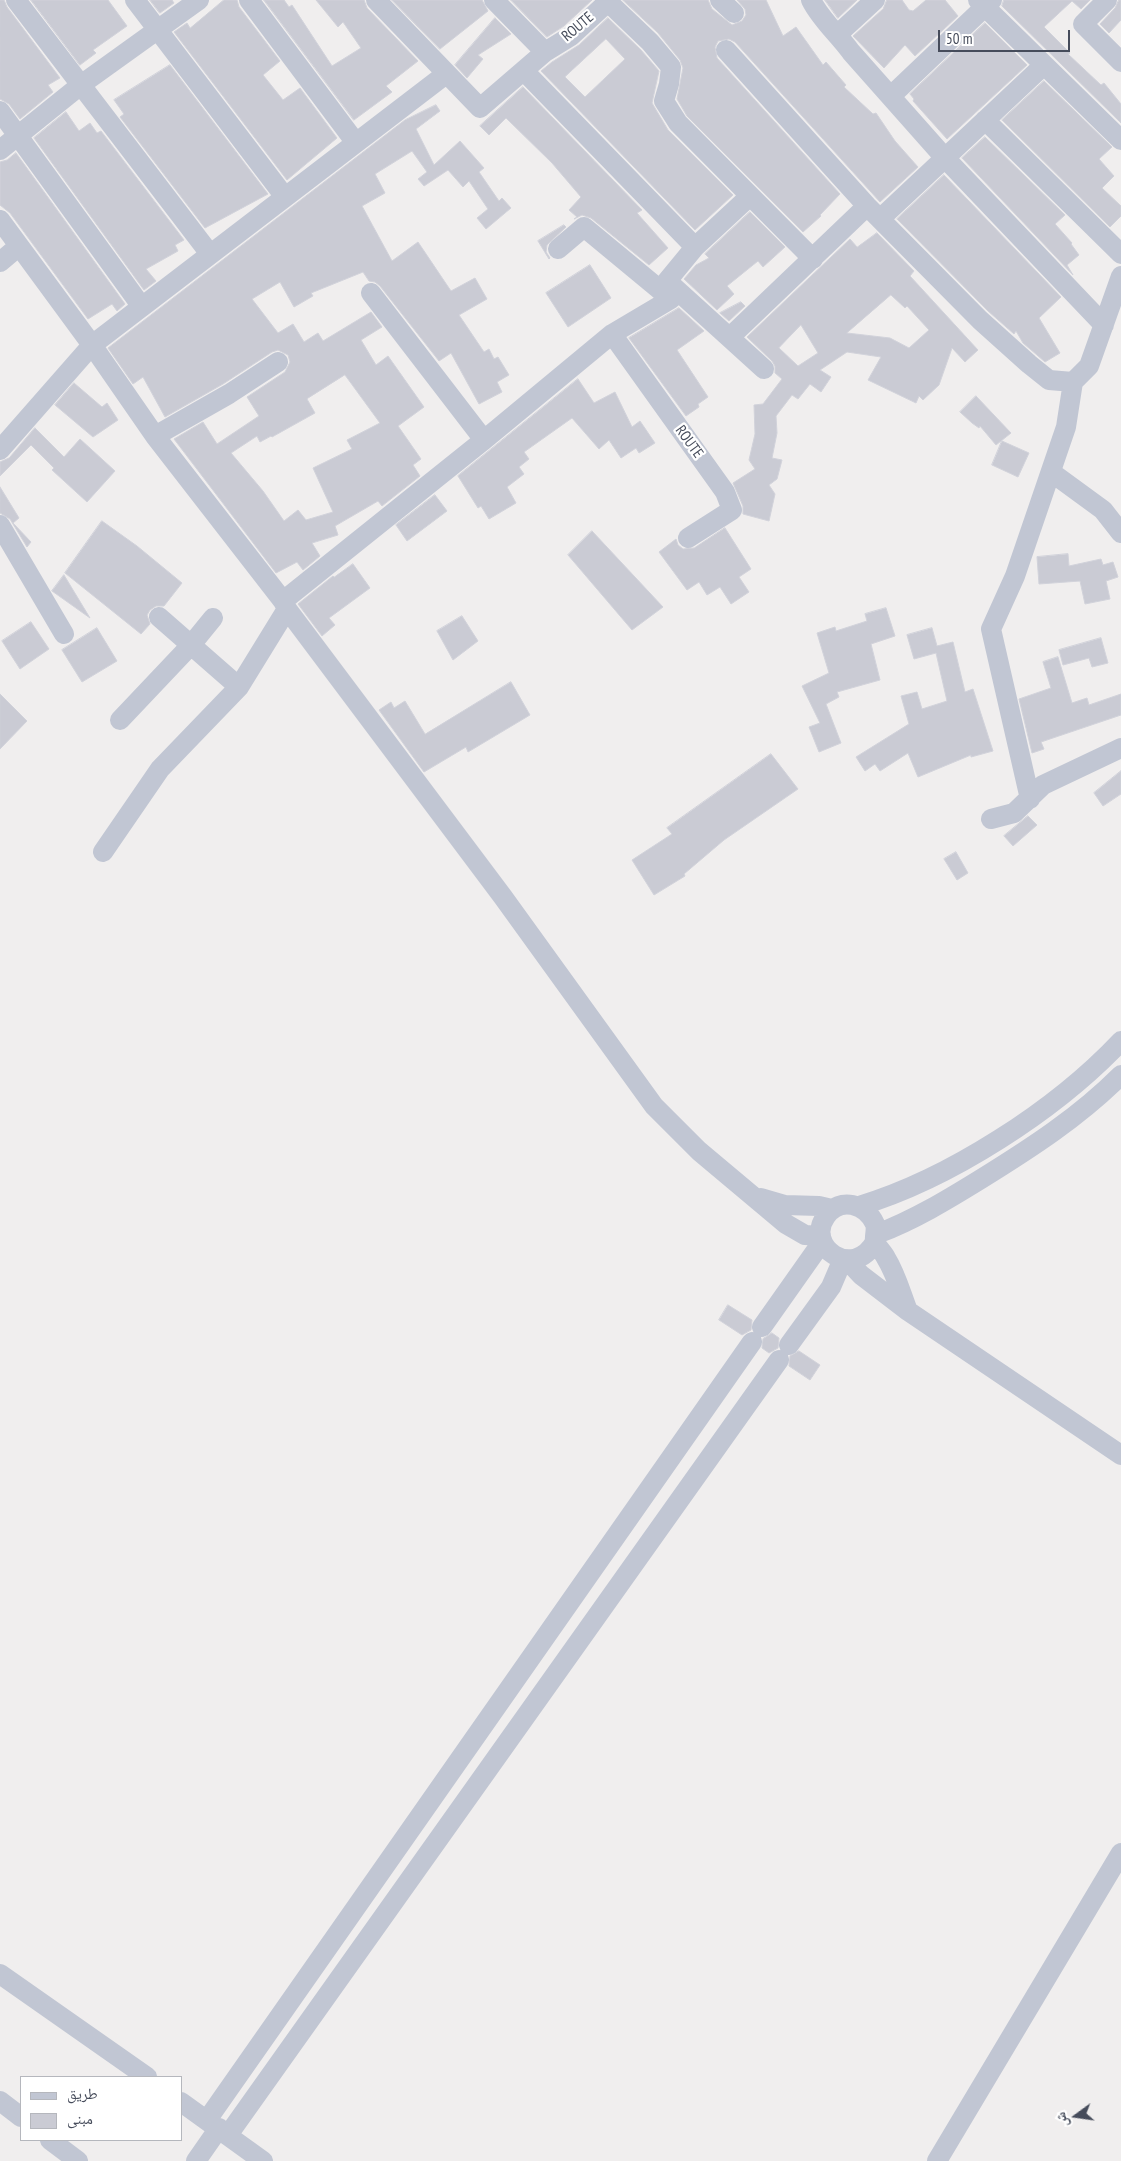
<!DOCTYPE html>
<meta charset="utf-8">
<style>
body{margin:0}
#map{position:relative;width:1121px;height:2161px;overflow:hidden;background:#f0eeee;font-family:"PT Sans Narrow","Noto Naskh Arabic",sans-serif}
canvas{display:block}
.legend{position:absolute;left:20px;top:2076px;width:162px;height:65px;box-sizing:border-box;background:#fff;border:1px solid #b5b7bd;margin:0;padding:6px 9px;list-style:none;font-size:15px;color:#464c5b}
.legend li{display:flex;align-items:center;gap:10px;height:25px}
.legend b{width:25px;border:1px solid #b5b7bd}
.north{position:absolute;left:1051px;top:2091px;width:50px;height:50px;-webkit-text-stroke:4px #fff;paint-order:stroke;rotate:256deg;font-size:14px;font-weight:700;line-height:20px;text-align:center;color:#464c5b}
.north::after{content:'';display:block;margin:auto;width:18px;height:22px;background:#464c5b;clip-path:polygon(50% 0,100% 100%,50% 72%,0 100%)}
.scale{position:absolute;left:938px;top:30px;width:132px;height:22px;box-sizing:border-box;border:2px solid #464c5b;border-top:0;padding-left:6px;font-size:15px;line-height:18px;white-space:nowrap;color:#464c5b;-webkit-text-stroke:4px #fff;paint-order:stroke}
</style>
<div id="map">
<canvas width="1121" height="2161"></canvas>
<ul class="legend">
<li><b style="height:6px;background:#c1c6d3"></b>طريق</li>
<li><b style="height:14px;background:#cacbd4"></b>مبنى</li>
</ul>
<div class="north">ش</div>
<div class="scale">50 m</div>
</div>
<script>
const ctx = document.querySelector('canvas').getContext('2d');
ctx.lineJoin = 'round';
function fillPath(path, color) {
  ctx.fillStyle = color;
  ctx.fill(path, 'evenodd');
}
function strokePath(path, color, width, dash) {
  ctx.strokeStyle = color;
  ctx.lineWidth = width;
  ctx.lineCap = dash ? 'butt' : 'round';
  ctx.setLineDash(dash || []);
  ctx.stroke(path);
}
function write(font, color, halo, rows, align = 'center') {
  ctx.font = font + ' "PT Sans Narrow",sans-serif';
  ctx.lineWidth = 4.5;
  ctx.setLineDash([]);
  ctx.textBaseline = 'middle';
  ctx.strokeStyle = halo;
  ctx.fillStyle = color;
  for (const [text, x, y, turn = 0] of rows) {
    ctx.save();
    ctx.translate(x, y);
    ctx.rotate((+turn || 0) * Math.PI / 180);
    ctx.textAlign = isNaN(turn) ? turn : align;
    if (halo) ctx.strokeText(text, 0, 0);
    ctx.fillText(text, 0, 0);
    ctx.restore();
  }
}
const building = new Path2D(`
 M0,0H4L7,7L60,78L48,85L53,92L20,119L9,104L0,99Z
 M31,0H108L127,26L93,50L96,53L80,65Z
 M150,0H172L174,3L160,13Z
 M224,0H237L239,7L280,61L263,75L283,100L300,88L337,138L287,180L174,32L187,23L190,28Z
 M264,0H284L289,7L292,5L332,66L361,48L343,22L338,27L316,0H364L367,8L418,61L386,86L392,92L354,120Z
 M392,0H482L488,11L440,49Z
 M511,0H592L564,26L547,37Z
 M623,0H708L712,9L732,25L742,21L746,15L745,9L737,0H766L783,36L796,27L823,65L826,62L846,85L844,87L873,114L876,113L895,141L918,167L880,202L735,42L729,39L718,41L715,47L717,58L840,194L820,215L821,216L803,232L687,116L677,99L683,68L680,60L658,33Z
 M825,0H857L838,18Z
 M887,0H902L909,10L913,11L926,0H945L958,16L915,56L905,45L884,68L853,36L883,9Z
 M1004,0H1090L1081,9L1072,1L1044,27L1070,53L1068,54L1101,85L1104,83L1121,104V123L1002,6Z
 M1119,0H1121V20L1109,33L1100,24L1115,8Z
 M495,18L511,34L478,55L483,59L467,78L455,65Z
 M608,18L641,50L659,71L652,103L668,130L733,195L695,230L541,71L552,62L579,45ZM606,39L625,59L585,97L565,77Z
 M985,23L1027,65L947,139L913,101L914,99L910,94Z
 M170,65L268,194L205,228L120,117L124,114L114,100Z
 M1044,81L1112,147L1099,159L1114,176L1102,188L1121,206V216L1110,227L1002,120Z
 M523,87L642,210L637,213L668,248L649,265L591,218L582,215L574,219L577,217L569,210L581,197L552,163L506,118L489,135L480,126Z
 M436,105L440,111L416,129L434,165L460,141L484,168L479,172L499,201L502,198L511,208L486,229L477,218L488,209L469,181L463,187L448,170L424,186L418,179L427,172L412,151L375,174L385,193L362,206L392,261L418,242L451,291L475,278L487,299L459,315L484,352L489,349L494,359L498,357L509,375L497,382L502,392L479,404L451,353L439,361L380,286L375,282L369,281L363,272L311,293L313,296L294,307L280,282L252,299L278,333L293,324L304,342L318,333L323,341L371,312L382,327L361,340L376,365L388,356L424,407L398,426L421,459L413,465L420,476L382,506L378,501L335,526L338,535L312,543L320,556L303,570L297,562L276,573L174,439L203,422L217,444L259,416L247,397L285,372L290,362L288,355L278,350L272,352L223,384L165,417L143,377L133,384L108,348L405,120ZM345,375L380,423L347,440L352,449L313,468L333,512L306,520L298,510L284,521L263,491L231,453L257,436L260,442L271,436L272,437L315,413L307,399Z
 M66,112L79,131L90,123L97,133L101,131L184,240L175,245L178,251L146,269L156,281L144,290L34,138Z
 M985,137L1065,215L1055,224L1072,243L1071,244L1079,255L1067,265L1073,275L962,158Z
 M16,153L125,304L117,311L112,304L88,319L10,213L0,205V162L7,160Z
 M944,175L1061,297L1039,318L1060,353L1045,362L1037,355L1023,343L1016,331L1014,334L988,311L897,219Z
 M750,212L785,247L763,267L758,261L727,286L734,294L717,310L684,279L696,265L709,258L705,254Z
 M564,225L566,227L547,245L546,252L550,258L549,259L538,241Z
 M877,233L914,271L910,276L978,350L965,362L952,348L939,385L923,400L919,396L916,403L868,380L881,357L847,352L820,370L831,377L821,392L810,384L798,399L792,395L776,416L777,433L772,458L782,460L777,479L769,485L775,494L769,521L743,514V506L733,483L755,469L749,460L755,434L754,405L763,404L782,379L775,373V366L772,361L747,337L850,239L857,247ZM891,295L905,308L907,306L929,330L909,348L890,338L847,333ZM801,325L818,353L798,366L779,348Z
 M590,265L611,298L568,327L546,293Z
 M741,302L745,306L729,321L720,313Z
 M679,308L704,331L677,350L708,397L698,404L699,407L686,416L629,338Z
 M578,379L594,403L615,392L632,427L640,421L655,443L639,453L636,448L621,458L609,440L599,449L572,418L524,452L529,459L519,467L524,474L507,487L516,503L489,519L481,506L478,508L458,476Z
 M74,383L102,407L107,403L118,420L93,437L55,405Z
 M976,396L1011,433L996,445L980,426L979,428L972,423L960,412Z
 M35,428L64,457L80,439L115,471L87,502L52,470L54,468L31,445L0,476V462L9,458Z
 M1002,441L1029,453L1018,477L992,465Z
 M0,487L19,518L13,523L31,542L27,547L10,519L0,513Z
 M435,495L447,511L407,541L396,525Z
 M102,521L137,546L182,583L164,606H156L150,610L147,615L150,624L141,634L65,573Z
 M725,528L751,569L739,577L749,592L731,604L720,587L707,595L699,582L687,590L659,552L676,539L678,545L683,549L694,548Z
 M592,531L663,607L632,630L568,555Z
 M1068,554L1069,566L1101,559L1103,565L1113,562L1118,577L1106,581L1110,599L1085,604L1080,581L1039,584L1037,557Z
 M353,564L370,588L329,618L335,625L322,636L298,604L333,576L334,577Z
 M64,575L90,618L52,591Z
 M886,608L895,636L871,644L880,680L837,692L839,697L826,704L841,743L819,752L809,727L820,723L802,686L829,673L817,633L835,627L836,631L867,621L865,614Z
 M462,616L478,641L453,660L437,631Z
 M31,622L49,649L20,669L2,641Z
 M97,628L117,661L82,682L62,650Z
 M932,628L937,646L953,642L965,692L973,689L993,751L971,757V755L918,777L908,753L880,771L875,764L865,771L856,757L909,724L901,696L917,692L922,709L947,701L936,653L914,659L907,635Z
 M1101,638L1108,663L1092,667L1089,658L1063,665L1059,650Z
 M1058,657L1072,703L1087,698L1089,705L1121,694V715L1041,742L1044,749L1032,753L1019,699L1051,688L1043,662Z
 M511,682L530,715L468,752L466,747L424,772L379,710L391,702L394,708L405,701L425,734Z
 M0,694L27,721L0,749Z
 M771,754L798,789L724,840L684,874L685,876L654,895L632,860L672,834L667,828Z
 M1121,771V794L1103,806L1094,793Z
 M1028,816L1037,825L1013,846L1004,836Z
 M956,852L968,873L957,880L944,859Z
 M728,1305L752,1320L751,1330L742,1335L719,1320Z
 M772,1333L779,1338L778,1348L769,1353L762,1348L763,1339Z
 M799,1351L820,1365L810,1380L789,1366L790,1356Z`);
fillPath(building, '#cacbd4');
strokePath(building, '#d1d2da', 1);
strokePath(new Path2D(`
 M16,0L210,254
 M135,0L285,197
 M249,0L356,143
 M376,0L480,108L545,52L571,36L610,0
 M494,0L545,52
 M606,0L650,42L671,67L669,84L664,101L678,123L813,259
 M720,0L734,13
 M811,0C821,20 838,34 851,52L945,158L1104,325
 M978,0L1121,140
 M1107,0L1083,24L1121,62
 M838,34L875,0
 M726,50L867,206L980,320L1029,364L1049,380L1073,382L1089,366L1121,276
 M524,71L695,247
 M891,96L992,0
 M0,111L142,307
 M985,120L1121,254
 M0,150L82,84L199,0
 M750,196L695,247L667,281L764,369
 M881,218L1044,65
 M0,220L92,345L155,436L283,601L287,609L503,897L654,1106L699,1151L786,1224L805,1235L821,1236
 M0,262L19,246
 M371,293L484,440
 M612,334L725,492L732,510L688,538
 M730,337L867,206
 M155,436L229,394L278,362
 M0,450L92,345L446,74
 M1051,472L1103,510L1121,533
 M0,525L64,634
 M283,601L484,440L612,334L671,299L584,227L558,249
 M159,617L239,687
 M120,720L191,645L213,618
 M1030,799L991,629L1015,576L1066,427L1073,382
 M991,819L1014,813L1043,785L1121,748
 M103,852L160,769L239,687L287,609
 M761,1198L785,1205L819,1206L832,1209
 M859,1206C949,1179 1056,1110 1121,1041
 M877,1234C914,1220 947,1200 981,1179C1031,1148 1079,1117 1121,1075
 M875,1242C853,1281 804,1246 826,1216C840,1196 866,1204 875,1224C877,1230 874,1236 875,1242C877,1247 884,1253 886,1258C896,1274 901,1293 908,1311
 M847,1260L861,1275L908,1311L1121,1455
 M762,1327L822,1242
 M789,1345L831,1287L843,1259
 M0,1974L147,2077
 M0,2101L21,2117
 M181,2102L263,2161
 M207,2120L752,1342
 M228,2135L779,1360
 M50,2140L78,2161
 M196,2161L219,2128
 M937,2161L1121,1853`), '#c1c6d3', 20);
write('15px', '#464c5b', '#fff', [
 ["ROUTE",578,27,-40],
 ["ROUTE",689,442,54]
]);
</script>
